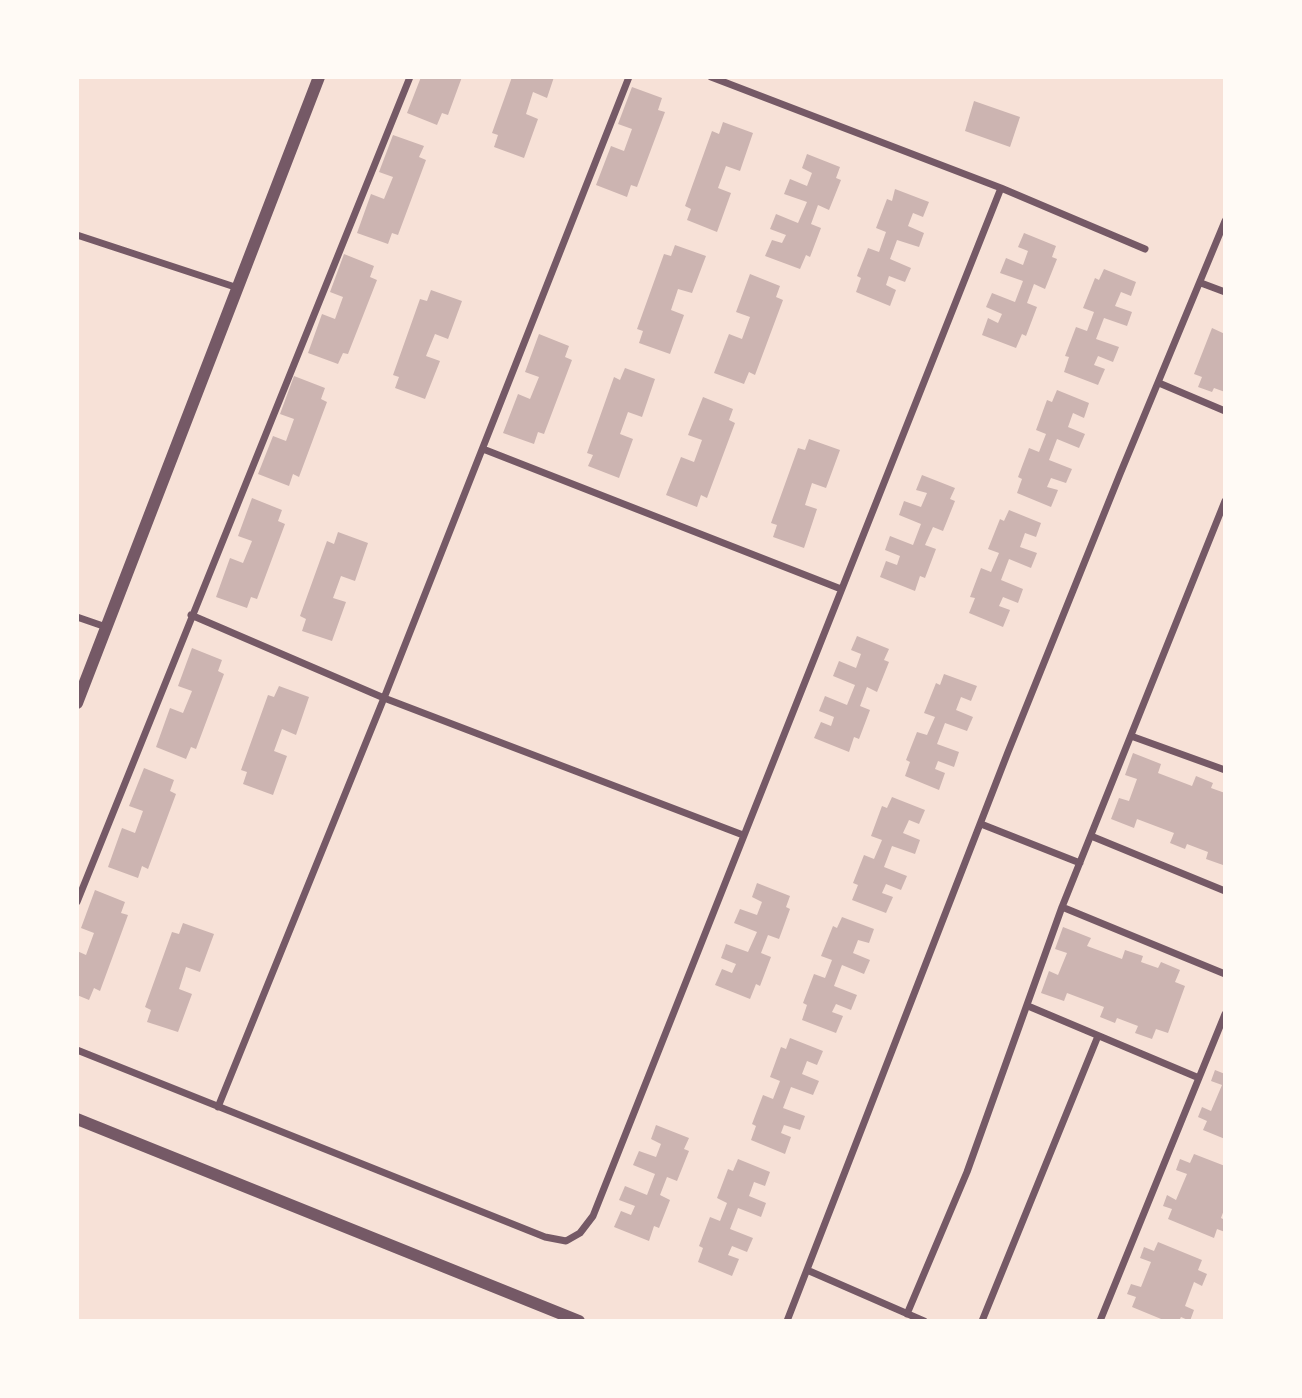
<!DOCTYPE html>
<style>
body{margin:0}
#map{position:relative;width:1302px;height:1398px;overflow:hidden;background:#f7e1d7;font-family:Lato,sans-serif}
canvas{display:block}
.frame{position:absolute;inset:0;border:79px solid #fffaf5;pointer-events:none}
</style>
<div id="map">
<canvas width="1302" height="1398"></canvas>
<div class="frame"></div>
</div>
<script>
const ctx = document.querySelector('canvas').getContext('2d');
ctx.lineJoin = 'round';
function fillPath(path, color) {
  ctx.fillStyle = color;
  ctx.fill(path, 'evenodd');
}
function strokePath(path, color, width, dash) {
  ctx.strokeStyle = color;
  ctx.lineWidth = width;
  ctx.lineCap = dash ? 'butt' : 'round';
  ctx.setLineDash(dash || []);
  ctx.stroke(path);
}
fillPath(new Path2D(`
 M421,77L435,79V77H462L448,115L442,113L437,125L407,113Z
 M512,77H554L547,98L533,92L526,114L538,119L524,158L494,147L498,135L492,133Z
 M632,87L662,98L658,110L665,112L637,187L631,185L627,197L596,185L611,146L624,151L632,129L618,124Z
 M974,101L1020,117L1010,147L965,131Z
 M723,122L753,133L740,171L726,166L718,188L731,193L717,232L687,220L691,209L685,206L712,131L719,134Z
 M393,135L424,146L419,157L426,160L398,235L392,233L388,244L357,233L371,194L384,199L393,177L379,172Z
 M807,154L840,167L836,178L841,180L829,210L818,205L811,224L821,228L810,257L806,255L800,269L765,256L772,240L782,243L786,235L770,229L776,214L798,223L807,202L784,194L790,179L807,186L812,173L802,168Z
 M895,189L929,202L923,217L913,213L908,226L924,233L919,247L897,240L890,259L911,268L905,282L889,276L886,285L896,290L890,306L856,292L861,278L857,276L868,248L879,252L886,232L876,228L887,199L892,201Z
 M1024,233L1056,246L1052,257L1057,259L1045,289L1034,284L1027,303L1037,307L1026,336L1022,334L1016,348L982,335L988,318L998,323L1002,314L986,307L992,293L1015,302L1023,281L1000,273L1006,258L1023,265L1028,251L1018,247Z
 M675,245L706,256L692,293L678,289L671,310L684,315L670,354L639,343L643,331L637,329L664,254L671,256Z
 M344,254L374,266L370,277L377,280L348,354L343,353L338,364L308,353L322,314L335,319L343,297L330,292Z
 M1104,269L1136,282L1131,296L1121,292L1115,306L1132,312L1127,326L1104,318L1096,339L1119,347L1113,362L1098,356L1094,365L1105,369L1098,385L1064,372L1069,357L1065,356L1076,327L1087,331L1094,312L1083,308L1095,278L1099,280Z
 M750,274L780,286L776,297L783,300L755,375L749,372L744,384L714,373L729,334L742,339L750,317L736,312Z
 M431,290L462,301L448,339L435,334L426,356L440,361L425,399L395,388L399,377L393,375L420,299L427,301Z
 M1212,328L1225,334V392L1214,388L1212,392L1198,387L1202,377L1194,374Z
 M539,334L569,346L565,357L572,360L544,434L538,432L534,444L503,433L518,394L530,399L539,377L525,372Z
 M625,368L655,379L642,417L628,412L620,434L633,439L619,478L588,466L593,455L587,453L614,377L620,380Z
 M294,376L325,388L321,399L327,402L299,477L293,474L289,486L258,474L273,436L286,441L294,419L280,414Z
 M1057,390L1089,403L1084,418L1073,413L1068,427L1085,434L1079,448L1057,439L1049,460L1072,469L1066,483L1051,478L1047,487L1058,490L1051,507L1017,493L1022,479L1018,477L1029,448L1039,452L1046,434L1036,430L1047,400L1052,402Z
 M703,397L733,409L729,420L735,423L707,498L701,495L697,507L666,495L681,457L694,462L702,440L688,435Z
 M809,439L840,450L826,488L812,483L805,505L817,509L804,548L773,537L777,525L771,523L798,448L805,450Z
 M922,475L955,488L950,499L955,501L943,531L933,527L925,545L936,549L925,578L920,576L915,591L880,577L886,561L897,565L900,556L885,550L890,536L913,545L921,524L899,515L904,501L921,507L927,493L916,490Z
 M252,498L282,510L278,521L285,524L257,599L251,597L247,608L216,597L230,558L243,563L252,541L238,536Z
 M1009,510L1041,523L1036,537L1025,533L1020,547L1037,553L1031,568L1009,559L1001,580L1023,589L1018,603L1003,597L999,606L1010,610L1003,627L969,613L975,598L970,597L981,568L991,572L999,553L988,549L1000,519L1004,521Z
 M338,532L368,543L355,581L341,576L333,598L346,602L332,641L302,631L306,619L300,616L327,541L334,544Z
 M857,636L889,649L884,660L889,662L877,692L867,687L860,706L870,710L859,739L854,737L849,752L814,738L821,722L831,726L834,717L819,711L825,696L847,705L855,685L833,676L839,661L856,668L861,654L851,650Z
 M192,648L222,660L218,671L224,674L196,749L191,747L186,759L156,747L170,708L183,713L192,691L178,686Z
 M944,674L977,686L971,701L961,697L956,710L973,717L967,731L945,723L937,744L959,752L954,767L938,761L935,769L945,773L939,790L905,776L910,762L906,760L917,732L927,735L935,717L924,713L936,683L940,685Z
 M279,686L309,697L296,735L282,729L274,751L287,756L273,795L243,784L247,772L241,770L268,695L274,697Z
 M1133,753L1161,764L1158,773L1192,786L1196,776L1213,783L1211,788L1225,793V859L1223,865L1206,859L1208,852L1187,844L1185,849L1170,843L1174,833L1137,819L1134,828L1111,819L1119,798L1129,801L1137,779L1125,775Z
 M144,768L174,780L170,791L176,794L148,869L142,866L138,878L108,867L122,828L135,833L143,811L129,806Z
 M892,797L925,810L919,824L909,820L903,833L920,840L915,854L892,846L884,867L907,876L901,890L886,884L882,893L893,897L886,913L852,900L858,885L853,883L864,855L874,859L882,840L871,836L882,806L887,808Z
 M757,883L790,896L786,907L790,909L779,939L768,935L761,953L771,957L760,986L756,984L750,999L715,985L722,969L732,973L736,964L721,958L726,944L748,952L757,932L734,923L740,909L757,915L762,902L752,897Z
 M95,890L125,902L121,913L128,915L100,991L94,988L89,1000L77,995V951L86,955L94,933L81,928Z
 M842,917L874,929L869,943L858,940L853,953L870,960L864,974L842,965L834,986L857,995L851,1010L836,1004L832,1012L843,1016L836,1033L802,1020L807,1005L803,1003L814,974L825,978L832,960L821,956L833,926L837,928Z
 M183,923L214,934L200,972L186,967L179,989L192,994L178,1032L147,1022L151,1010L145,1007L172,932L179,934Z
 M1063,927L1091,938L1087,946L1122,959L1125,950L1143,956L1141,962L1158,968L1161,962L1180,970L1175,982L1185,986L1168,1033L1156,1029L1152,1039L1135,1033L1138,1026L1117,1018L1115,1023L1100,1017L1104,1007L1067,993L1064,1001L1041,993L1049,971L1058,975L1067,953L1055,949Z
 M790,1038L823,1051L817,1065L807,1061L802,1074L819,1081L813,1095L791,1087L783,1108L805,1116L800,1130L784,1125L781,1133L791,1137L785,1154L751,1140L756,1126L752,1124L763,1095L773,1099L780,1081L770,1077L781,1047L786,1049Z
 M1215,1070L1225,1074V1139L1203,1130L1207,1121L1198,1117L1202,1107L1211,1111L1222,1085L1211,1081Z
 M656,1125L689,1138L684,1149L689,1151L677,1181L667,1177L660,1195L670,1200L659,1228L654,1226L649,1241L614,1227L621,1211L631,1215L635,1206L619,1200L625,1186L647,1195L655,1174L633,1165L639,1151L656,1157L661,1144L651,1139Z
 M1194,1154L1225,1166V1207L1221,1218L1225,1220V1232L1217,1229L1214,1238L1168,1219L1172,1209L1163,1206L1167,1195L1176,1200L1187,1174L1176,1170L1180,1159L1190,1163Z
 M738,1159L770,1172L765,1186L754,1182L749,1196L766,1203L761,1217L738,1208L730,1229L753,1238L747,1252L732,1246L728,1255L739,1259L732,1276L698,1262L703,1248L699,1246L710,1217L720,1221L727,1203L717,1198L728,1169L733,1171Z
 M1158,1242L1202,1260L1198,1270L1207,1274L1202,1286L1194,1282L1185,1306L1194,1310L1190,1321L1181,1317L1179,1321H1166L1132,1307L1136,1297L1127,1294L1131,1284L1141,1287L1151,1262L1140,1258L1144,1247L1154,1251Z`), '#ccb4b1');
strokePath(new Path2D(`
 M1001,188L1145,249
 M77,235L238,288
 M1201,283L1225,292
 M1159,383L1225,411
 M483,449L841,589
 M191,615L384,698L743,835
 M77,617L106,627
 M1131,736L1225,770
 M981,824L1080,863
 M1091,836L1225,891
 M77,902L410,77
 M1062,907L1225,974
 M1028,1006L1199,1078
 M77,1050L545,1237L566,1241L580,1233L593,1216L1001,188L711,77
 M218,1107L384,698L629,77
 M807,1270L924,1321
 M907,1314L967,1172L1062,907L1225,501
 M787,1321L1008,752L1120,474L1225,221
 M982,1321L1098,1036
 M1100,1321L1225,1014`), '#755966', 7);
strokePath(new Path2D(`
 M77,703L319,77
 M77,1119L579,1321`), '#755966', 12);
</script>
